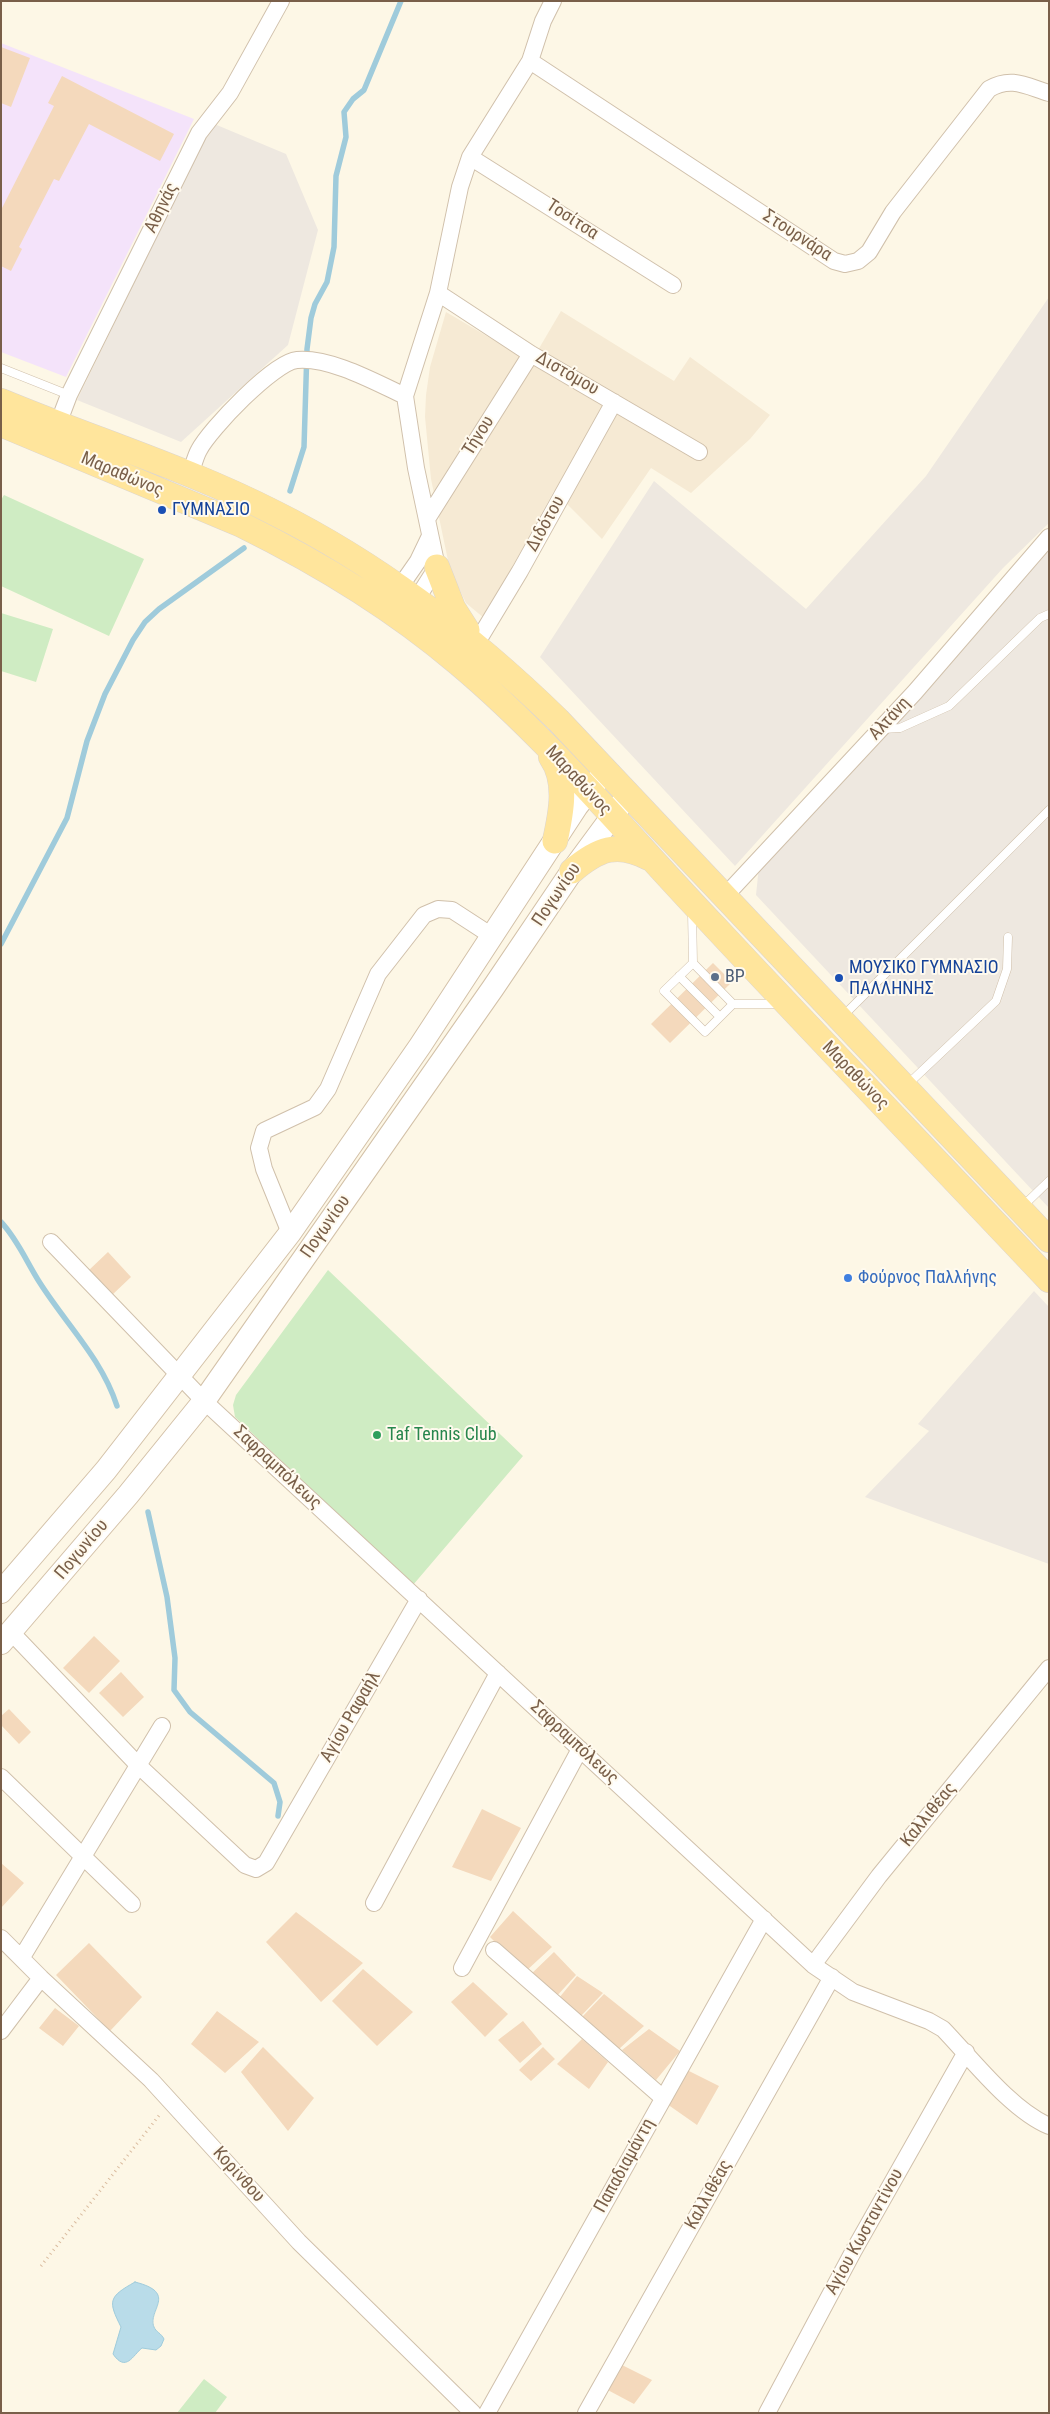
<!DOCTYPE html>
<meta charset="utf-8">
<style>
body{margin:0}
#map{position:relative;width:1050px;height:2414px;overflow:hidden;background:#fdf7e6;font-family:"Roboto Condensed",sans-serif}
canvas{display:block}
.frame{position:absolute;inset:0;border:2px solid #795f49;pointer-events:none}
</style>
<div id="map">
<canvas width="1050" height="2414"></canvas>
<div class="frame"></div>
</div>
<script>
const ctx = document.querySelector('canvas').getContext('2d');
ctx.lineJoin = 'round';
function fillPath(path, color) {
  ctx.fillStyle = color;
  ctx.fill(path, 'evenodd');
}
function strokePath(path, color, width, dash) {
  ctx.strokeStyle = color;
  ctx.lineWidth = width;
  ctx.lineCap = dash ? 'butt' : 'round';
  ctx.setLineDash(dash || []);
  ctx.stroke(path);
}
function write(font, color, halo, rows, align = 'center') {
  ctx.font = font + ' "Roboto Condensed",sans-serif';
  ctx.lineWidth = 4;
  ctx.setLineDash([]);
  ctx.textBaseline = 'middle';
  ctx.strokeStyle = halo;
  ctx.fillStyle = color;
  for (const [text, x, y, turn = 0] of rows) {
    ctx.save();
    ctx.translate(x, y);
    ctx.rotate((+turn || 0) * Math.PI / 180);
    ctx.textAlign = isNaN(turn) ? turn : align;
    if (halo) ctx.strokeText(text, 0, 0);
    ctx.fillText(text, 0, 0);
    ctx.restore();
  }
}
fillPath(new Path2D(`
 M561,311L674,381L690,357L770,415L750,439L691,493L651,468L602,539L554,491L484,618L466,603L450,570L431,479L425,417L426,395L430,367L446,312L531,362Z`), '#f6ead4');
fillPath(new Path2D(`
 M212,123L286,154L318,230L288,345L181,442L77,400Z
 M1049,297V523L1003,568L735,866L540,657L654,481L806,609L926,476Z
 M1049,549V1208L756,895L759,866Z
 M1034,1291L1049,1307V1564L865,1497L929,1431L918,1424Z`), '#eee8e0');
fillPath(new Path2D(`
 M1,43L194,119L66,377L1,352Z`), '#f4e3fa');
fillPath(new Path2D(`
 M4,495L144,559L109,636L1,586V500Z
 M1,613L53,629L36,682L1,671Z
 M328,1270L523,1456L413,1585L235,1417L233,1405L236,1395Z
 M204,2379L227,2397L215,2413H177Z`), '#cfecc3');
const water = new Path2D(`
 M135,2282C179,2293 147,2310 154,2327C156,2332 161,2333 164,2339L161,2346L156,2350L142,2348C133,2355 126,2373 113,2354L121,2327C108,2301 108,2297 135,2282Z`);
fillPath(water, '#b9dce9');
strokePath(water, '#9fcbdb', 1);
strokePath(new Path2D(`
 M290,491L304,447L307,349L311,318L315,304L327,282L334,247L336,176L346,137L344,112L353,99L364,90L401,1
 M1,944L67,818L87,741L105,694L133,640L145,622L159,609L244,548
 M1,1222C18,1240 27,1263 40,1283C66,1324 102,1359 117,1406
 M148,1512L167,1597L175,1658L174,1690L190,1712L274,1783L280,1802L278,1816`), '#9fcbdb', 5.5);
fillPath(new Path2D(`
 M1,47L30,58L11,107L1,103Z
 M62,76L174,134L160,161L89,124L59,181L54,179L19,247L22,249L11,271L1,266V210L54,106L48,103Z
 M713,963L732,982L670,1043L651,1024Z
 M108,1252L131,1277L111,1296L88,1271Z
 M94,1636L120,1661L89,1693L63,1668Z
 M121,1672L144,1697L123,1717L99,1693Z
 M9,1709L31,1732L19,1744L1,1725V1716Z
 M482,1809L521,1828L491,1881L452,1867Z
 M1,1863L24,1883L1,1908Z
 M513,1911L552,1947L525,1972L490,1937Z
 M296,1912L363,1963L321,2002L266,1942Z
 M89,1943L142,1997L110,2031L56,1975Z
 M554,1952L576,1975L555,1998L528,1977Z
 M363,1969L413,2012L377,2046L332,2001Z
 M577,1976L603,1993L580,2017L559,1998Z
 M473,1982L508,2014L485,2037L451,2002Z
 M604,1994L644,2026L619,2049L582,2017Z
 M55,2008L79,2026L63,2046L39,2028Z
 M217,2011L259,2042L225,2073L191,2044Z
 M523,2021L542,2044L520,2063L498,2040Z
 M649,2029L680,2051L656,2080L622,2050Z
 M582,2039L608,2062L589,2089L557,2064Z
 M263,2047L314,2098L288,2131L241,2072Z
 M543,2047L555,2059L531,2081L519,2070Z
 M687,2070L719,2086L697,2125L667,2104Z
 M618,2363L652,2380L634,2404L604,2388Z`), '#f4d9bc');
const service = new Path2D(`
 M1,368L69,395
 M883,729L900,728L949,706L1040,618L1049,614
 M692,912L693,963L733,1004
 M693,963L664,991L705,1032L733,1004H778
 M679,976L720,1017
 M843,1016L1049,810
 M907,1085L996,1001L1007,969L1008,937
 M1023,1206L1049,1181`);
const minor = new Path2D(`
 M530,61L834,261L845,264L858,261L869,252L893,212L989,89C1011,76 1026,86 1049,93
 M470,157L673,285
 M438,293L531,354L699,452
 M58,424L69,395L199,133L230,93L281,1
 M190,475C193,467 195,457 199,450C210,429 274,362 297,360C330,357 375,382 405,396
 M427,519L531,354
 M395,594L418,561L430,536
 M411,608L437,567L416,468L405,396L438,293L460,187L470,157L530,61L543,21L553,1
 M476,644L520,571L614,402
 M725,896L915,692L1049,537
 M290,1233L264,1169L259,1148L264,1131L315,1107L328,1089L378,974L424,915L438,909L452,910L492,936
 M51,1242L204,1401L813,1965L853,1992L929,2021L943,2029C972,2059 1011,2110 1049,2126
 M11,1632L139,1766L245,1865L256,1869L266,1863L419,1599
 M1,1777L132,1904
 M374,1903L498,1673
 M1,1938L41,1978L151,2080L299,2242L473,2413
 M494,1950L663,2098
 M22,1957L162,1726
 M813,1965L879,1876L1049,1668
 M462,1968L580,1749
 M1,2031L41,1978
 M487,2413L764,1919
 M586,2413L832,1977
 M767,2413L854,2250L966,2052`);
const secondary = new Path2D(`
 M1,1592L106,1470L290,1233L420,1046L577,806L601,776
 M1,1643L128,1495L204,1401L493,988L572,871L628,795`);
const primary = new Path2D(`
 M1,401C92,439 187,468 275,513C381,566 473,637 558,720L1049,1240
 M1,424L242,525C319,563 392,607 458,663C551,741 631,839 715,927C825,1045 938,1162 1049,1280
 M437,567L453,608L467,630
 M551,757C568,781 561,814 555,841
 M572,871C598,849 617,841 649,858`);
strokePath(service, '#d0c0ab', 9);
strokePath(minor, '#d0c0ab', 18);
strokePath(secondary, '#d3c1a8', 24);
strokePath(primary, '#dcd5d0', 26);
strokePath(new Path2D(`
 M41,2266L161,2113`), '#dabc9f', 3, [1, 4]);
strokePath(service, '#fff', 8);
strokePath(minor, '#fff', 16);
strokePath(secondary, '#fff', 22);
strokePath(primary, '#ffe59c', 25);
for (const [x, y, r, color] of [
 [162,510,5,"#1a4fb4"],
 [715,977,5,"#5c6f8a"],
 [839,978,5,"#1a4fb4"],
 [848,1278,5,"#3f7fe0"],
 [377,1435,5,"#2e9e5b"]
]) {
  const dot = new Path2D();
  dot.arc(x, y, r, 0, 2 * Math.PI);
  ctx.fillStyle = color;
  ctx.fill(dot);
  strokePath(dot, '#fffaee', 2);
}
write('18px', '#795f49', '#fffaee', [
 ["Αθηνάς",162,208,-64],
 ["Τοσίτσα",572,220,33],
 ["Στουρνάρα",797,236,33],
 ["Διστόμου",567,374,30],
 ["Τήνου",479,436,-58],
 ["Μαραθώνος",122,475,23],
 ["Διδότου",546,524,-61],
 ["Αλτάνη",890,719,-47],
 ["Μαραθώνος",578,781,47],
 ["Πογωνίου",557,895,-56],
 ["Μαραθώνος",855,1076,46],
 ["Πογωνίου",326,1227,-55],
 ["Σαφραμπόλεως",277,1468,43],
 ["Πογωνίου",82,1550,-50],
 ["Αγίου Ραφαήλ",351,1717,-60],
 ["Σαφραμπόλεως",574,1743,43],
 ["Καλλιθέας",929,1815,-51],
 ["Παπαδιαμάντη",625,2166,-61],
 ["Κορίνθου",238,2175,48],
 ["Καλλιθέας",709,2195,-61],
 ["Αγίου Κωσταντίνου",865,2232,-61]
]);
write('18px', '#164399', '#fffaee', [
 ["ΓΥΜΝΑΣΙΟ",172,510],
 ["ΜΟΥΣΙΚΟ ΓΥΜΝΑΣΙΟ",849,968],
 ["ΠΑΛΛΗΝΗΣ",849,989]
], 'left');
write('18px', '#4e5e75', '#fffaee', [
 ["BP",725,977]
], 'left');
write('18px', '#366cbe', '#fffaee', [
 ["Φούρνος Παλλήνης",858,1278]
], 'left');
write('18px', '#27864d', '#fffaee', [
 ["Taf Tennis Club",387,1435]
], 'left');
</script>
